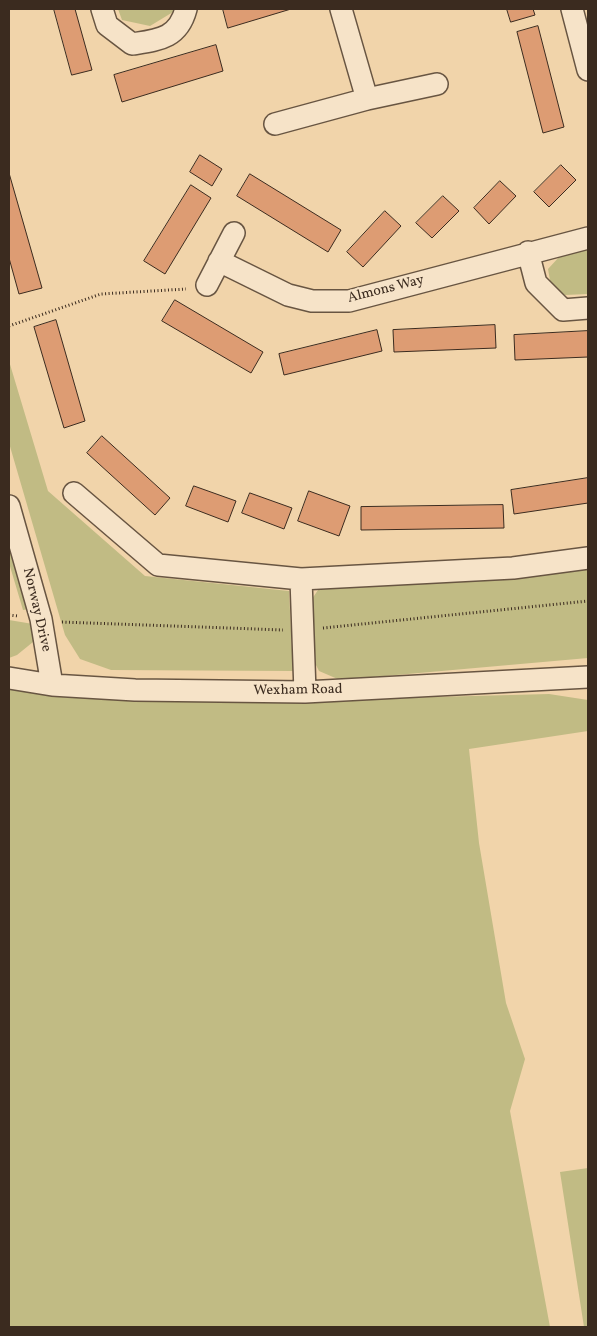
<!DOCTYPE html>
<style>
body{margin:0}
#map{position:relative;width:597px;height:1336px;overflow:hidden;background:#f1d4aa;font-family:Vollkorn,serif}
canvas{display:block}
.frame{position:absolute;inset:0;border:10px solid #3b2b1f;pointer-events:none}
</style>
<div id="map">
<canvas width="597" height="1336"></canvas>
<div class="frame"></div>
</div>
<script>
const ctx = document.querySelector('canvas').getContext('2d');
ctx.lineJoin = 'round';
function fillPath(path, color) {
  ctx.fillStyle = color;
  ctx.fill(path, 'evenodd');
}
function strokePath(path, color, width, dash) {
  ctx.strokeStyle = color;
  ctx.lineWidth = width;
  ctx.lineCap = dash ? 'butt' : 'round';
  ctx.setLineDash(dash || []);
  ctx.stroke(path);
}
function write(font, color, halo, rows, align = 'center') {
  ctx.font = font + ' Vollkorn,serif';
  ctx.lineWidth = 4;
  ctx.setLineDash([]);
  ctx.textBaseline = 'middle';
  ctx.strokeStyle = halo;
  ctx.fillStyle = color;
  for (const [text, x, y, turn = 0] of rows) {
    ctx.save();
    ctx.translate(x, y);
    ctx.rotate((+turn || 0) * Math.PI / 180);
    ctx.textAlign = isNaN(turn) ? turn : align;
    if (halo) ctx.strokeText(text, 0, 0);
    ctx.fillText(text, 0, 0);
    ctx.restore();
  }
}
fillPath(new Path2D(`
 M118,9H173V12L150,26L122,20Z
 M588,249V294L565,295L551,286L548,269L560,256Z
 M9,361L48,491L145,576L289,591L293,671L111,670L80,659L65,635L9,443Z
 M9,533L30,609L23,610L9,563Z
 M588,568V658L340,680L319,671L310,653V602L320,587Z
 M9,620L33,624V642L17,655L9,658Z
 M9,684L150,698H396L549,694L588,700V731L469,749L479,843L506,1003L525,1059L510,1111L550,1327H9Z
 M588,1168V1327H584L560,1172Z`), '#c1bb84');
const building = new Path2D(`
 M54,9H75L92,70L72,75Z
 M223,9H291L228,28Z
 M507,9H533L535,15L511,22Z
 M538,26L564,127L543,133L517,32Z
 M216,45L223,71L122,102L114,75Z
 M200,155L222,169L212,186L190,172Z
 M561,165L576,180L549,207L534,192Z
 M9,173L42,288L19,294L9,258Z
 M250,174L341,230L328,252L237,196Z
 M500,181L516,196L489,224L474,208Z
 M191,185L211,198L165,274L144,261Z
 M443,196L459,211L432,238L416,223Z
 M385,211L401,226L363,267L347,252Z
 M175,300L263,352L251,373L162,321Z
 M56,320L85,421L64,428L34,327Z
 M495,325L496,348L394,352L393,330Z
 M377,330L382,351L284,375L279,354Z
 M588,331V357L515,360L514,335Z
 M102,436L170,498L155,515L87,453Z
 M588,478V503L514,514L511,490Z
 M194,486L236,501L228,522L186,506Z
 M309,491L350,506L339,536L298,521Z
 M250,493L292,508L284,529L242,513Z
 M503,505L504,528L361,530V507Z`);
fillPath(building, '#dd9c73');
strokePath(building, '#3b2b1f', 1);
const minor = new Path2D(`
 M102,9L107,25L132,44C158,40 178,39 186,9
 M341,9L367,99
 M572,9L588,70
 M275,124L367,99L437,84
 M528,252L536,283L563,310L588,308
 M219,261L288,295L312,301H349L588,238
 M207,285L234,233
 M74,493L158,565L301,579L513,568L588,558
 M9,506L41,619L52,685
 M301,579L305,692
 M9,678L52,685L135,690L305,692L588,677`);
strokePath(minor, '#685542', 24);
strokePath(new Path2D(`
 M9,326L101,294L186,289
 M9,615L18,616
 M62,622L283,630
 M323,628L588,601`), '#3b2b1f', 3, [1, 2.5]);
strokePath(minor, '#f6e3c8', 21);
write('14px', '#3b2b1f', '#f6e3c8', [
 ["Almons Way",386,290,-14],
 ["Norway Drive",36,610,77],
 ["Wexham Road",298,691,-1]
]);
</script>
